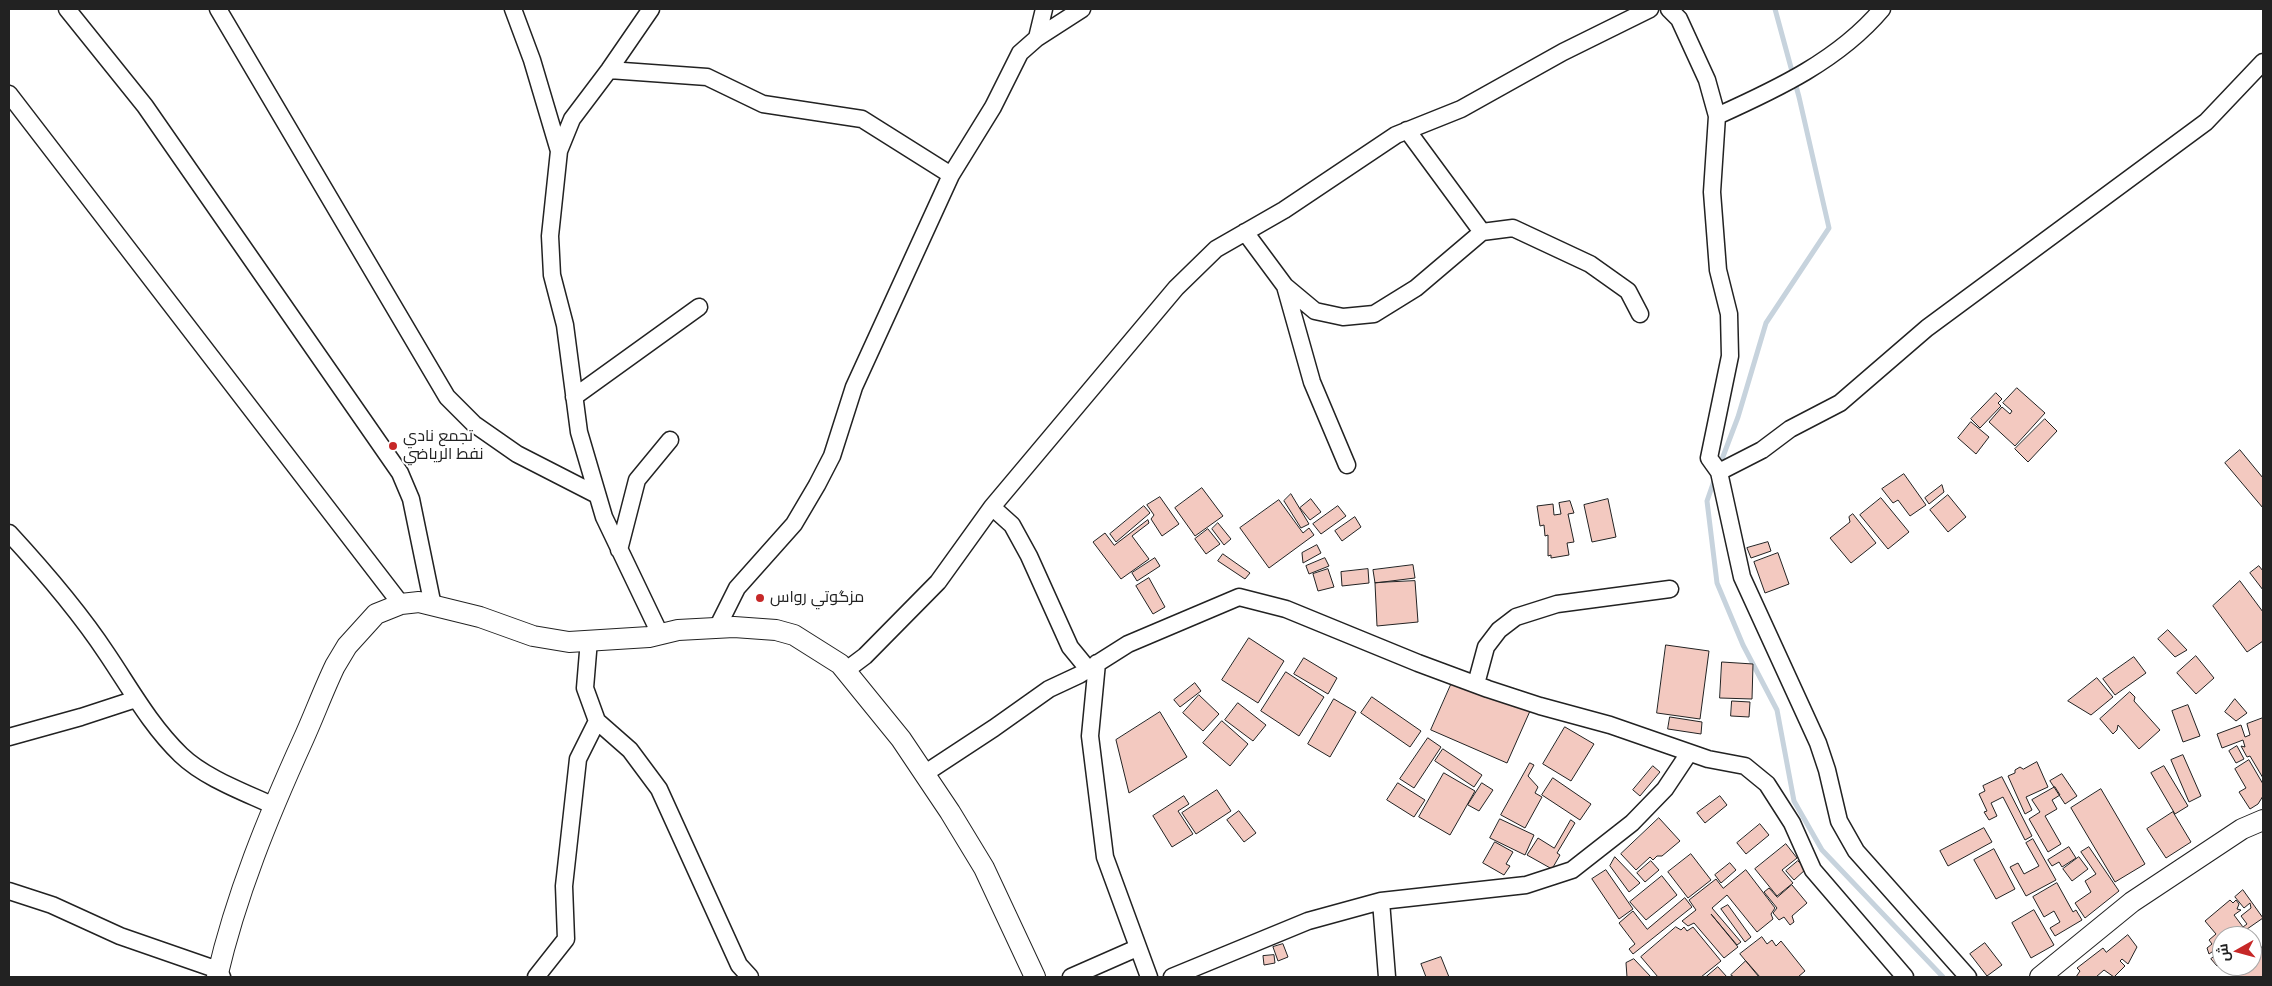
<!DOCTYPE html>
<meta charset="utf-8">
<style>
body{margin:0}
#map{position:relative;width:2272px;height:986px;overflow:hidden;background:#fff;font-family:"Space Grotesk",Cairo,sans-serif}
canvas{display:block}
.frame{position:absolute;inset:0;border:10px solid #222;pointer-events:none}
.north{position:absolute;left:2212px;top:926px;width:50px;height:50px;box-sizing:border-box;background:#fff;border:1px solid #a7a7a7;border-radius:50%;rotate:263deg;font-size:14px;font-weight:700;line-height:20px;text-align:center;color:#222}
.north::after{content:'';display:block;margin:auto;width:18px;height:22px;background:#c62828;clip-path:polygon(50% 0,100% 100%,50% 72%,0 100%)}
</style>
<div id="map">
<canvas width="2272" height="986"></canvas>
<div class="frame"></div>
<div class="north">ش</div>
</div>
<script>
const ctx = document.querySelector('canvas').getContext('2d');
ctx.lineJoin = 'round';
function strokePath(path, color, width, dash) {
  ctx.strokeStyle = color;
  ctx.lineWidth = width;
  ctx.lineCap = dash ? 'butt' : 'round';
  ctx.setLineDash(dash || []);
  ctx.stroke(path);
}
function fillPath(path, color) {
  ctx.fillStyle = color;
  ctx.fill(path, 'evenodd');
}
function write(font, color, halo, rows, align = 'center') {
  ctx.font = font + ' "Space Grotesk",Cairo,sans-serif';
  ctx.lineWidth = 4;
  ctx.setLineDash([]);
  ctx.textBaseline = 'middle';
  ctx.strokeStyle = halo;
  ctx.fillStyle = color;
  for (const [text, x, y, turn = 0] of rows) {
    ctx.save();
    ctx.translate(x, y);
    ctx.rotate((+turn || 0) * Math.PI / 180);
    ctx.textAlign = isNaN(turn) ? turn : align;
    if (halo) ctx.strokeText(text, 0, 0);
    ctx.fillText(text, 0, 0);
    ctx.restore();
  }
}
strokePath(new Path2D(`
 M1719,467L1738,417L1766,323L1829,228L1799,97L1775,9
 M1715,478L1707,501L1717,583L1743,645L1777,710L1794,801L1822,850L1943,977`), '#c7d3dd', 5);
const building = new Path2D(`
 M2017,388L2045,413L2015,446L1989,422L2002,407L2010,414L2012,411L2003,403Z
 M1996,393L2002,399L1998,403L2001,406L1980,428L1971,419Z
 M2045,419L2057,431L2028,462L2015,449Z
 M1971,422L1989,437L1976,454L1958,438Z
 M2240,450L2263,478V508L2225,463Z
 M1904,474L1926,505L1910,516L1898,500L1893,503L1882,489Z
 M1942,485L1944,492L1929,504L1925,498Z
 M1202,488L1223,516L1195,536L1175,508Z
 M1291,494L1309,524L1301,528L1284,501Z
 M1948,495L1966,517L1948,532L1930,510Z
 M1160,497L1179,524L1162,536L1151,519L1154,515L1147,505Z
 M1881,498L1909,532L1888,549L1860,515Z
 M1311,499L1321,512L1310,520L1300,508Z
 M1608,499L1616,537L1592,542L1584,505Z
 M1279,500L1303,533L1309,528L1314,535L1269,568L1240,528Z
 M1570,501L1574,513L1568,514L1574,542L1567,543L1569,555L1551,558V555L1548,556V535L1545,536L1544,525L1540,526L1537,506L1553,504L1554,515L1561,514L1559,503Z
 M1144,506L1150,513L1116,542L1110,534Z
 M1338,506L1346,516L1321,534L1313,524Z
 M1853,514L1876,543L1851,563L1830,538L1850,522L1849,517Z
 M1355,517L1361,527L1342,541L1335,531Z
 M1148,520L1149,523L1132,536L1149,559L1121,579L1093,542L1105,533L1114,545Z
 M1218,523L1231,539L1224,545L1212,529Z
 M1208,529L1220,544L1206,554L1195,539Z
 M1768,542L1771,551L1751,558L1747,548Z
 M1317,545L1321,553L1303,563L1302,553Z
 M1778,553L1789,584L1765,593L1754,562Z
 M1223,554L1250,573L1245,579L1218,561Z
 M1155,558L1160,566L1137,581L1132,573Z
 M1325,558L1329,566L1309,574L1306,566Z
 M1413,565L1415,578L1375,583L1373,570Z
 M2259,566L2263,571V590L2250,573Z
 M1328,569L1334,587L1318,591L1313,574Z
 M1368,569L1369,583L1342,586L1341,572Z
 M1149,578L1165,607L1153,614L1136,586Z
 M1415,581L1418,622L1377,626L1375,583Z
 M2240,581L2263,612V641L2247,652L2213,606Z
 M2168,630L2187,650L2175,657L2158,639Z
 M1249,638L1284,661L1258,703L1222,680Z
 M1666,645L1709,651L1700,719L1657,713Z
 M2196,656L2214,678L2196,694L2177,673Z
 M2134,657L2146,673L2115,695L2103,679Z
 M1304,658L1337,678L1328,694L1294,674Z
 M1722,662L1753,664L1752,699L1720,698Z
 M1286,672L1324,697L1299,736L1261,711Z
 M1454,678L1530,711L1507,763L1431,730Z
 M2097,678L2113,697L2091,715L2068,701Z
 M1195,683L1201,691L1180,707L1174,700Z
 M2130,692L2135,697L2134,701L2160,730L2139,749L2118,725L2117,730L2113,734L2100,719Z
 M1199,695L1219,714L1203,731L1183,713Z
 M1372,697L1421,731L1410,747L1361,713Z
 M1334,699L1356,712L1330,757L1308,744Z
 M2235,699L2247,713L2236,721L2225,712Z
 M1732,701L1750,702L1749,717L1731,716Z
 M1238,703L1266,725L1253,741L1225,720Z
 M2188,705L2200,736L2183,742L2172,711Z
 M1160,712L1187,757L1129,793L1116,740Z
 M1670,717L1702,722L1701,734L1668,729Z
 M2263,718V778L2250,756L2247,757L2241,746L2245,747L2243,740L2222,748L2217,734L2241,725L2245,737L2250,735L2247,724Z
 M1222,721L1248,744L1230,766L1203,743Z
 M1565,727L1594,744L1571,781L1543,764Z
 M1428,738L1441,747L1414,788L1400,779Z
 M2237,746L2244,759L2236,763L2229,751Z
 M1443,749L1482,775L1474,787L1435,761Z
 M2183,755L2201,796L2189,802L2171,760Z
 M2249,760L2263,784V796L2258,804L2250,809L2239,792L2246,788L2235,769Z
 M2037,762L2048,787L2026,797L2032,810L2025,814L2008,776L2015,773V770L2020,767L2023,769Z
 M1530,763L1534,765L1528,776L1538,787L1535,793L1542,797L1525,828L1501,815Z
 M1653,766L1660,772L1640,796L1633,790Z
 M2164,766L2188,806L2175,814L2151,773Z
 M1444,773L1475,791L1450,835L1419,817Z
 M2062,774L2077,796L2065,804L2050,781Z
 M2002,777L2032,836L2025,840L2003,797L1991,803L1997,816L1989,820L1984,812L1987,811L1979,794L1985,791L1983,786Z
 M1553,778L1591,804L1580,820L1542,795Z
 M1398,783L1425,800L1414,817L1387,800Z
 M1482,783L1493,790L1479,811L1468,805Z
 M2055,787L2060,795L2052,800L2057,809L2045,816L2061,844L2048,852L2029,819L2040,812L2032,800Z
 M2101,789L2145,864L2115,882L2071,808Z
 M1217,790L1231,811L1196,834L1182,813Z
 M1184,796L1189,804L1178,811L1193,834L1172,847L1153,816Z
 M1720,796L1727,805L1705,823L1697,813Z
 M1239,811L1256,833L1244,842L1227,820Z
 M2173,812L2191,842L2166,858L2147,829Z
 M1659,818L1680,841L1662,856H1657L1653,860L1650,857L1636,870L1621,854Z
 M1500,819L1534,835L1525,855L1490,838Z
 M1571,820L1575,823L1557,853L1560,855L1552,869L1527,855L1538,838L1554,848Z
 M1760,824L1769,835L1746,854L1737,843Z
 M1984,828L1992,842L1948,866L1940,851Z
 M2033,839L2056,880L2026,896L2010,867L2018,863L2024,874L2039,866L2026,843Z
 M1495,842L1513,852L1506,864L1510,866L1504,875L1483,863Z
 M1786,844L1797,858L1782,870L1793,883L1777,896L1755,869Z
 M2069,847L2076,858L2062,867L2059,862L2052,866L2048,860Z
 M2089,847L2119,891L2085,918L2075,903L2091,892L2085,881L2096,874L2081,852Z
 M1994,849L2015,889L1996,899L1974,860Z
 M1691,854L1711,880L1688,898L1668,872Z
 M1615,857L1640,883L1629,892L1610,866Z
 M2079,857L2088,869L2072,881L2063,869Z
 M1651,861L1659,870L1645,882L1637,873Z
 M1798,861L1806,869L1794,880L1786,871Z
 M1730,863L1736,870L1721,883L1715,875Z
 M1606,870L1633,909L1619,919L1592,879Z
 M1746,870L1775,908L1771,914L1773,919L1757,932L1727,895L1712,908L1741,942L1737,945L1711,914L1738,947L1724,958L1694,923L1688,926L1682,921L1696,910L1689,900L1716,879L1723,888Z
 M1662,876L1677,895L1646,920L1630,902Z
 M2057,883L2073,912L2076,910L2082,920L2055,936L2050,928L2060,922L2054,911L2044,917L2033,897Z
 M1792,885L1807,903L1792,916L1794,922L1790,925L1784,917L1779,920L1773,913L1777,908L1764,892L1769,888L1777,897Z
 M2243,890L2263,918L2237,936H2222V945L2209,954L2207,948L2212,944L2209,940L2216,934L2205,921L2230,900L2233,903L2236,900L2239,904L2237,909L2241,910L2234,915L2243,927L2247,924L2241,916L2251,908L2250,903L2244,908L2235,897Z
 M1685,898L1692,907L1633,954L1629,949L1635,944L1619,923L1633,911L1647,929Z
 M1728,905L1751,937L1745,942L1721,909Z
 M2034,910L2054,945L2031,958L2012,923Z
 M1676,927L1681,930L1684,927L1687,931L1693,927L1721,961L1701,977H1658L1641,957Z
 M2128,935L2137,947L2128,964L2122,959L2120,961L2125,966L2114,977L2104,970L2096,977H2076L2080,971L2077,968L2103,948L2106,952Z
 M1762,937L1767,944L1772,940L1776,946L1781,941L1805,971L1798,977H1759L1740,954Z
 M1985,943L2002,965L1987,976L1970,954Z
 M1283,944L1288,957L1278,961L1273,947Z
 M2260,945L2263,950V977H2239L2237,974L2242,970L2239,966H2252V951Z
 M2222,951V963L2217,966L2211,959Z
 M1274,955L1275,963L1264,965L1263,956Z
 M1441,957L1449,977H1426L1421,964Z
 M1634,959L1651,977H1627L1626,963Z
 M1746,961L1760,977H1734L1731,975Z
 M1718,967L1727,977H1706Z`);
fillPath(building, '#f3c9c0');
strokePath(building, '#222', 1);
const minor = new Path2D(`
 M67,9L145,106L400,473L411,499L433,606
 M218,9L447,397L474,424L517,454L597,495
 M513,9L532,60L559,151
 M651,9L609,70L572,119L559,151L550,236L552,275L565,325L579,432L604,517L660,634
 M1669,9L1679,19L1707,80L1717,116L1712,192L1718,270L1729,314L1730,356L1709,458L1719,472L1742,577L1818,743L1827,770L1839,821L1856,851L1968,977
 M1037,38L1044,9
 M609,70L707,77L763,104L862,119L951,175
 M9,94L401,604
 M1717,116C1777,89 1839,60 1882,9
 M1407,130L1482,232
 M1245,232L1285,286L1315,311L1343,317L1374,314L1416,288L1482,232L1513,228L1590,264L1628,291L1640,314
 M1285,286L1312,382L1347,465
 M574,397L699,307
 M1719,472L1762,450L1790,429L1840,403L1927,328L2206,122L2263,62
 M992,507L1012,525L1029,556L1070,647L1088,669
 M9,533C44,571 78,610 107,654C130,688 150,725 181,755C205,778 244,792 274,806
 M619,550L637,480L670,440
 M717,628L737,588L794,524L817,485L832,456L854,387L951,175L993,107L1020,53L1037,38L1082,9
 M589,640L585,688L597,721L630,750L659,789L739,965L750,977
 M1097,663L1090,736L1105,857L1149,977
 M845,671L865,656L938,582L992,507L1176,288L1216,249L1284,210L1396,135L1461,109L1563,52L1650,9
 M1476,684L1486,647L1499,630L1516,617L1557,604L1670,589
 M9,737L81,717L136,699
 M924,774L994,728L1049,689L1079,675L1128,644L1239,597L1286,609L1418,663L1488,689L1540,706L1610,725L1708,759L1745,766L1767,784L1792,823L1813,870L1905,977
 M9,891L52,905L120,936L218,970L222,977
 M1381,901L1387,977
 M536,977L566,939L564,886L578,759L597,721
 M1071,977L1137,948
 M1172,977L1308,921L1381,901L1526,885L1572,870L1632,823L1665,789L1689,753`);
const tertiary = new Path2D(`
 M217,977C236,895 268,817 303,740C314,716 323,691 335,666L347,646L376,614L401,604L419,602L480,617L533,636L569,642L649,637L678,630L734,627L776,630L794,635L840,664L901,739L950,812L984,868L1035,977
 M2040,977L2132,902L2242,829L2263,820`);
strokePath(minor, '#222', 19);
strokePath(tertiary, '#222', 22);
strokePath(minor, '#fff', 16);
strokePath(tertiary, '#fff', 20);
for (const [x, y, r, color] of [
 [393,446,5,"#c62828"],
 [760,598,5,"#c62828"]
]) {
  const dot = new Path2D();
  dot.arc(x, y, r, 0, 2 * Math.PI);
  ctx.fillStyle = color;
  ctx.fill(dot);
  strokePath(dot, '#fff', 2);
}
write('16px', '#222', '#fff', [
 ["تجمع نادي",403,437],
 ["نفط الرياضي",403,455],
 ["مزگوتي رواس",770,598]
], 'left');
</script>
